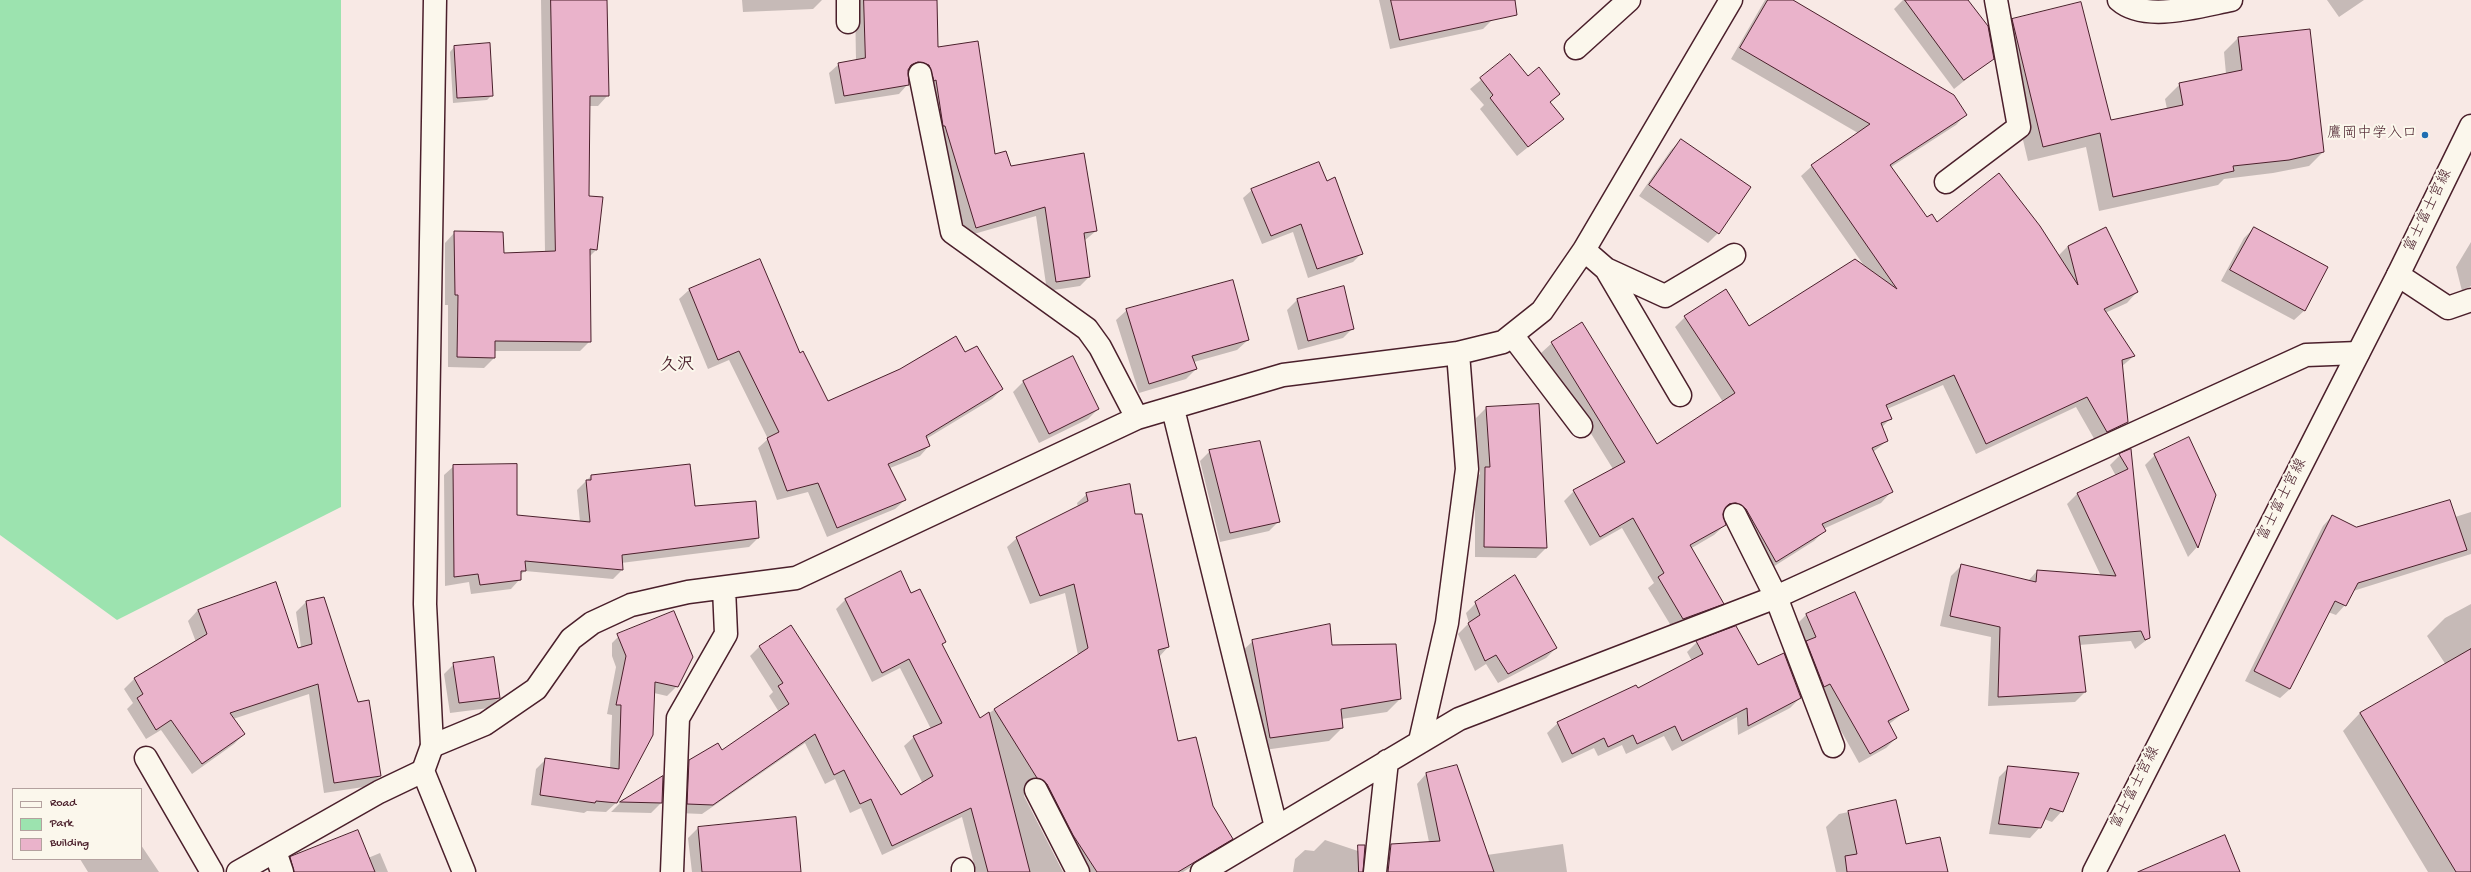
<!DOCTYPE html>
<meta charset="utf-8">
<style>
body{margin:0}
#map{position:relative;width:2471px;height:872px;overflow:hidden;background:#f8e9e5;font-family:"Gochi Hand",sans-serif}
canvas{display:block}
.legend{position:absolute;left:12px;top:788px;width:130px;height:72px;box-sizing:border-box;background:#fbf7ec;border:1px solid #b4a19f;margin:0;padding:5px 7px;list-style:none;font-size:12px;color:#4a1f2b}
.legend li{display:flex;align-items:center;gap:8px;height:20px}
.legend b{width:20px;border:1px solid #b4a19f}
</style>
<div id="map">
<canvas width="2471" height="872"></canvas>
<ul class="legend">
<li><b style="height:5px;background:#fbf7ec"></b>Road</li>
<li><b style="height:11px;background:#9ce3af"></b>Park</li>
<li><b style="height:11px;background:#eab3cb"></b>Building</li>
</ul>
</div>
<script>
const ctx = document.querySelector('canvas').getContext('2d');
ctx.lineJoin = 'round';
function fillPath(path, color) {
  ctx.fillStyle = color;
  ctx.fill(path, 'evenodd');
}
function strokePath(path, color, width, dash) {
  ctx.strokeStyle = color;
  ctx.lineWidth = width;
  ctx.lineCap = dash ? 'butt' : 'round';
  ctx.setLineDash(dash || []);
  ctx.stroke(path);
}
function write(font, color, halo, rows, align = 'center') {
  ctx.font = font + ' "Gochi Hand","Klee One",sans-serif';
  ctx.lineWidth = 4;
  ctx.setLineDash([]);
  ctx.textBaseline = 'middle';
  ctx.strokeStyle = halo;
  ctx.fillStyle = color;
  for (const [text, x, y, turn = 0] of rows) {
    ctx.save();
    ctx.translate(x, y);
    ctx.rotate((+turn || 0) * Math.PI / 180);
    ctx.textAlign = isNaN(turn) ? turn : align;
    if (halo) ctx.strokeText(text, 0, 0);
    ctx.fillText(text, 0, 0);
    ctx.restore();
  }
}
fillPath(new Path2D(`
 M0,0H341V507L117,620L0,535Z`), '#9ce3af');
fillPath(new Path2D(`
 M541,0H606L608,95L598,106H589L588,197L597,249L590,256V341L580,351H494V358L484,368L448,367V305H445V243L455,232L503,254L545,252Z
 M742,0H822L813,9L743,12Z
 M855,0H936L937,48L994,155L1096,231L1084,241L1089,277L1080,286L1047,291L1036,216L967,236L914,71L908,72V84L899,94L835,104L829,73L839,64L856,61Z
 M1379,0H1489L1493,19L1483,29L1390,49Z
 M1765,0H1791L1966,114L1956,125L1891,167L1927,218L1937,223L2058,256L2068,246L2137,292L2127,303L2105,313L2134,356L2121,367L2127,422L2116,433L2096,442L2076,407L1976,454L1943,385L1887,409L1890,419L1881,428L1887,441L1873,452L1891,492L1881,503L1823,529L1824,531L1814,541L1765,572L1725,513H1721L1725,525L1714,535L1690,549L1722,604L1712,614L1673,629L1648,588L1654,583L1622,528L1590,546L1564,501L1574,491L1613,469L1541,353L1552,343L1656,446L1723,402L1675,327L1685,317L1749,327L1865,267L1801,176L1812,166L1858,133L1731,59Z
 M1903,0H1967L1993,58L1954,89L1894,9Z
 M2327,0H2364L2339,17Z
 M2013,20L2111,122L2167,109L2165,99L2180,84L2226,74L2224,52L2238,38L2323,152L2309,166L2273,173L2224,179L2218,185L2099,211L2086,147L2028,161L1998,35Z
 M455,46L492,95L487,100L453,103L450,52Z
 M1510,56L1528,77L1559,94L1550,103L1563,119L1517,156L1480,109L1484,105L1470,89Z
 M1681,140L1718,233L1708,243L1639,196L1671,150Z
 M1326,182L1362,253L1353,262L1308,278L1293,232L1262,244L1243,198L1252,190Z
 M2254,228L2305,310L2294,320L2221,281L2244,238Z
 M2471,242V286L2462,291L2456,267Z
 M760,260L799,354L827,402L965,354L1002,389L992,399L926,439L929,446L920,456L890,468L905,500L895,509L827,537L808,492L777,500L758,448L768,439L729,360L708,369L679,299L689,290Z
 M1343,288L1353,328L1343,338L1298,350L1287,310L1297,300Z
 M1127,310L1248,340L1237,350L1194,362L1196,369L1186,379L1139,393L1116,320Z
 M1072,357L1098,409L1088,419L1039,443L1013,392L1023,382Z
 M1486,408L1546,548L1536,558L1475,557V478L1480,474L1476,418Z
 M2130,450L2149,638L2135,649L2131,641L2079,645L2085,692L2075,702L1988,706L1991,637L1940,626L1951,576L1961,566L2028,581L2037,571L2101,576L2067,504L2077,494L2116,476L2110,465L2120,455Z
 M1210,451L1279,521L1269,531L1220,542L1200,461Z
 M2155,455L2215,495L2197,547L2188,557L2145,465Z
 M454,466L516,516L580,522L577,490L591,476L694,507L758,538L749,547L621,563L622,570L613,579L525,571L520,575V579L511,589L471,594L469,582L445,586L444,475Z
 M1087,494L1134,515L1168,647L1159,657L1177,743L1232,839L1222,848L1183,872H1078L1033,788H1024V796L1063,872H976L962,817L882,855L861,808L850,813L835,779L825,784L805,743L702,814L678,813L680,771L689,761L722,752L779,712L769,696L773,692L750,656L760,646L900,796L923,784L904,746L914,737L931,729L900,668L872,682L836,609L845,600L911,594L945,642L941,645L980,719L1078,655L1065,593L1030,604L1007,547L1017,538L1078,507L1077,503Z
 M2471,512V554L2353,591L2345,605L2336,615L2328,612L2290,689L2280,698L2245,681L2323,526L2332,516L2356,528L2455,517Z
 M1854,593L1908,709L1888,725L1896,738L1886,748L1859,763L1820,693L1796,625L1806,615Z
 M306,602L380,776L370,786L324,793L309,694L233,719L244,734L234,744L192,774L161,730L146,739L127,709L133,703L124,689L134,679L196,642L188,621L198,610L298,649L301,647L296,612Z
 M1476,603L1556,648L1546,658L1498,683L1486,664L1475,671L1458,634L1469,623L1466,613Z
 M2471,604V872H2428L2343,731L2360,713L2446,665L2427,636L2445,618Z
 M622,633L677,686L667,696L654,693L617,802L606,812L587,811L584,813L531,805L536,769L546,759L610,769L612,715L607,714L616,667L612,656V643Z
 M1253,641L1332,646L1400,699L1387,712L1341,719L1342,728L1329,741L1257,751L1239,654Z
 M1697,642L1800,698L1790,708L1738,735L1737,717L1672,751L1664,736L1626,754L1622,745L1598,756L1594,748L1562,763L1547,733L1558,723L1636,687L1637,690L1692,661L1687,652Z
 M454,664L499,698L489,708L450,713L444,674Z
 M2009,767L2062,811L2052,822L2044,819L2040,827L2030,838L1989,834L1999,777Z
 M1426,774L1487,855L1563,844L1567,872H1379L1388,854L1397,844L1429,842L1417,784Z
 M662,777L661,803L651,813L611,812L620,803Z
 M1896,802L1905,845L1947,872H1836L1826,827L1839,814Z
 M698,828L800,872H692L688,838Z
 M1325,840L1364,853L1363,872H1293L1295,859L1305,850L1314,851Z
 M141,845L159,872H88L80,859H141Z
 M380,853L388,872H287L285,866L295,856L368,858Z
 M222,863L224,872H213L222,864Z`), '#0003');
const building = new Path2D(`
 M551,0H607L609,96H590L589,196L603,197L597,250L590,249L591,342L495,341V358L457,357L458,295H455L454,231L503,232L504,253L555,251Z
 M864,0H937L938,47L978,41L995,154L1006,151L1011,166L1084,153L1097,231L1084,233L1090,277L1056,282L1045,207L976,228L945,126H943L936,80L934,81L929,65L918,62L911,65L908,70L909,85L844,96L838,63L865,58Z
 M1391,0H1515L1517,15L1400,40Z
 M1768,0H1793L1954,95L1967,115L1890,165L1927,217L1932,214L1937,222L1999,173L2040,226L2078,285L2068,246L2106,227L2138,292L2104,309L2135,356L2122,360L2128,422L2107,432L2087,397L1986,444L1954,375L1886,405L1892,419L1881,423L1888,441L1872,448L1893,492L1822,524L1826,531L1776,562L1746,509L1736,503L1729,504L1723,514L1726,525L1690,545L1724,604L1683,619L1658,577L1664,573L1633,518L1600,537L1573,490L1625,462L1551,342L1582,322L1657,444L1735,393L1684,316L1726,289L1749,326L1855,259L1897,289L1811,165L1870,124L1740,48Z
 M1905,0H1968L1988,26L1994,59L1964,80Z
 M2081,2L2111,120L2183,105L2179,83L2242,70L2238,37L2310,29L2324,152L2289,160L2233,166L2234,171L2113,197L2100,133L2043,147L2012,19Z
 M490,43L493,96L457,98L454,46Z
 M1510,54L1528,76L1539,67L1560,94L1550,102L1564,119L1528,147L1490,98L1493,95L1480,78Z
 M1681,139L1751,187L1719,234L1649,185Z
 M1319,162L1327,181L1335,177L1363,254L1317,269L1301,224L1271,236L1251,189Z
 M2254,227L2328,267L2305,311L2230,270Z
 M760,259L800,353L803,351L828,401L900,369L956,336L965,352L977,346L1003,389L926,436L930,446L888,464L906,500L837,528L818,483L787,491L767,438L779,432L739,351L718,360L689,289Z
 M1233,280L1249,340L1192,356L1197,369L1149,384L1126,309Z
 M1344,286L1354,329L1308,341L1297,299Z
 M1073,356L1099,409L1049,434L1023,381Z
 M1539,404L1547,548L1484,547L1485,467H1490L1486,407Z
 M2189,437L2216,495L2198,548L2154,454Z
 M1260,441L1280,522L1230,533L1209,450Z
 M2131,449L2150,638L2145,640L2141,631L2079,636L2086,692L1998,697L2000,627L1950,616L1961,564L2036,582L2037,570L2116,576L2077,493L2128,469L2119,454Z
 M517,464V515L590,522L586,480H591V475L690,464L695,506L756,501L759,538L622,555L623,570L525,561L526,571H521V580L480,585L478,574L454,577L453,465Z
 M1130,484L1135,514H1142L1169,647L1158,650L1178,741L1196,737L1213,806L1233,839L1178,872H1097L1073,835L1047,784L1037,778L994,709L1088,648L1074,584L1040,596L1016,537L1088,501L1086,493Z
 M2450,500L2467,550L2358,583L2346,606L2335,601L2290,689L2254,671L2332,515L2356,527Z
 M901,571L911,593L920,589L946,642L942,644L980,718L989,712L1030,872H988L971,808L892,846L871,799L860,804L844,770L834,775L815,734L713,805L687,804L689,760L718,743L722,750L789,704L778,686L783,683L759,646L791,625L901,795L933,776L913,736L942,723L909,659L882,673L845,599Z
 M1515,575L1557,648L1508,674L1496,655L1485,661L1468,623L1480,615L1475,602Z
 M276,582L298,648L312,644L306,601L324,597L358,702L369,700L381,776L334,783L318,684L230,713L245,734L202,764L171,720L156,730L137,698L143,694L134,678L207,634L198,610Z
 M1855,592L1909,710L1888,721L1897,738L1870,754L1830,684L1824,687L1806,641L1816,637L1806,614Z
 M674,611L693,657L678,687L655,682L653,735L617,803L596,801L595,803L540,795L545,758L619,769L621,705H616L626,656L617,634Z
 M1330,624L1332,645L1396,644L1401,699L1341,709L1343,728L1270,738L1252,640Z
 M1736,626L1758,665L1784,653L1801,698L1748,726L1747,708L1682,741L1675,726L1637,744L1633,735L1608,747L1604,738L1572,754L1557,722L1636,685L1638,688L1703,654L1696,641Z
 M2471,649V872H2456L2360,713Z
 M494,657L500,698L459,703L453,663Z
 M1457,765L1494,872H1388L1391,844L1440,841L1426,773Z
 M2008,766L2079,773L2063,812L2050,808L2041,828L1999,824Z
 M663,776L662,803L620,802Z
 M1896,800L1906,844L1940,837L1948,872H1847L1845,856L1857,854L1848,811Z
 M796,817L801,872H702L698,827Z
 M358,830L375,872H294L290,857Z
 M2225,835L2240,872H2138Z
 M1358,845H1365L1363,872H1359Z`);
fillPath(building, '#eab3cb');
strokePath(building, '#4a1f2b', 1);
const street = new Path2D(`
 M848,0V22
 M2119,0C2145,23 2200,6 2231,0
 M1576,48L1629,0
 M920,74L952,232L1087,329L1100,347L1137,418
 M1946,182L2019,127L1996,0
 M1584,250L1606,269L1665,296L1734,255
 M1606,269L1680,395
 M2398,275L2448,308L2471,300
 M1512,335L1581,426
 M1173,409L1276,827
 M1735,515L1776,597L1833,746
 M1420,741L1447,623L1467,469L1458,353
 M432,746L485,724L536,689L571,639L592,623L631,605L688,592L796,578L1137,418L1283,375L1458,353L1503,342L1542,311L1584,250L1731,0
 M146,758L212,872
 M1036,790L1078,872
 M275,851L282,872
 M963,869V872
 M238,872L379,792L423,771
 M672,872L678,718L726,634L724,588
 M1202,872L1459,719L1776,597L2306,355L2358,353
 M1375,872L1387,761`);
const secondary = new Path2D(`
 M435,0L425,604L432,746L423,771L464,872
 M2094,872L2398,275L2471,126`);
strokePath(street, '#4a1f2b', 25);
strokePath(secondary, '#4a1f2b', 25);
strokePath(street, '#fbf7ec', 22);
strokePath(secondary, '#fbf7ec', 22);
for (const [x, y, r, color] of [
 [2425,135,4,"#1f6fb2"]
]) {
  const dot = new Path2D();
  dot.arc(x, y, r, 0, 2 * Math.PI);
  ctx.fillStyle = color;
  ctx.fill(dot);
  strokePath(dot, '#fbf7ec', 1.5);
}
write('15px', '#4a1f2b', '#fbf7ec', [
 ["鷹岡中学入口",2417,135]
], 'right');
write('15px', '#4a1f2b', '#fbf7ec', [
 ["富士富士宮線",2429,211,-64],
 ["富士富士宮線",2283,500,-63],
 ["富士富士宮線",2136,788,-63]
]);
write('bold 17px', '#4a1f2b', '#fbf7ec', [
 ["久沢",677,366]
]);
</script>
